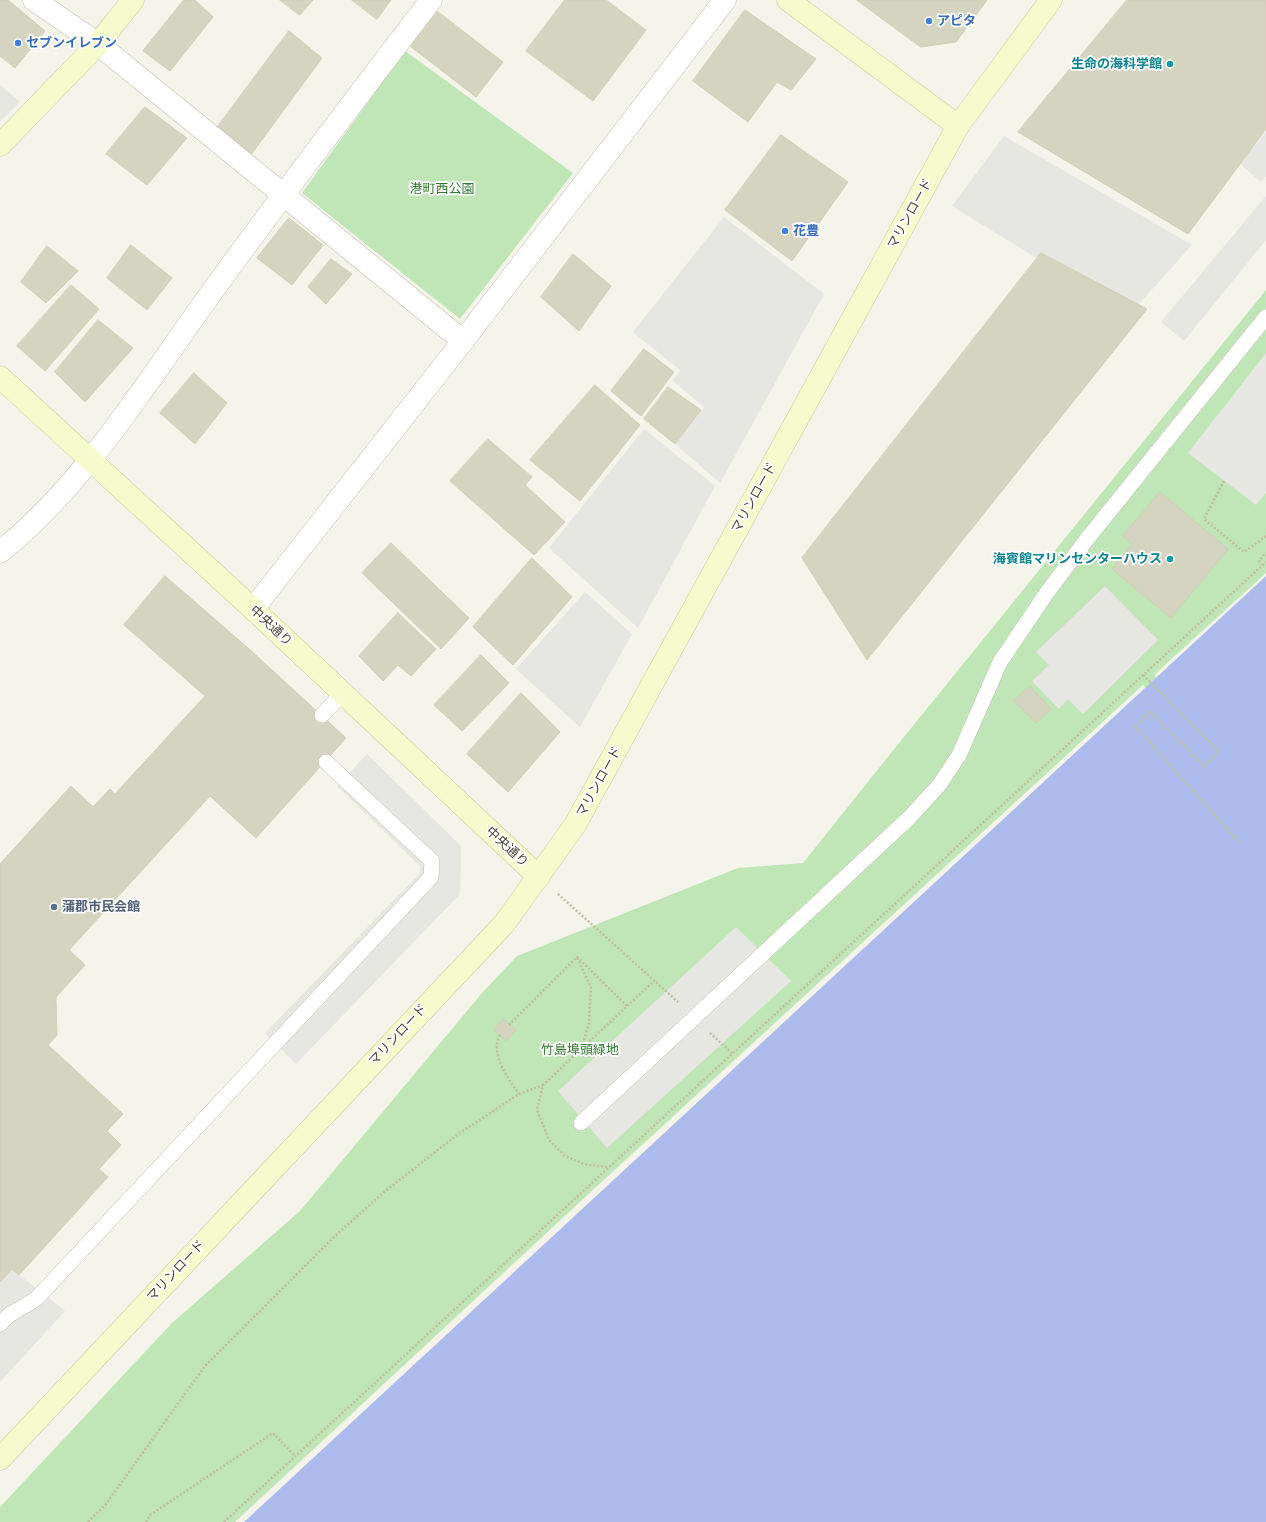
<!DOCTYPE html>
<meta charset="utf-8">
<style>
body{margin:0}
canvas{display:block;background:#f4f4eb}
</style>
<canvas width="1266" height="1522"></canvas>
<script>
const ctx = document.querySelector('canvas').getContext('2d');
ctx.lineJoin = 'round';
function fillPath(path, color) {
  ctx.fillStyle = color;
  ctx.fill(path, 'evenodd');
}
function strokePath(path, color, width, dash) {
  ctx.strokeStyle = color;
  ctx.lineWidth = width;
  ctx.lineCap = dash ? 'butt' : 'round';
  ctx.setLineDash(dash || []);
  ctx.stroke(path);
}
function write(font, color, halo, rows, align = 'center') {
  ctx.font = font + ' Cabin,"Noto Sans JP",sans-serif';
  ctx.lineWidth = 3.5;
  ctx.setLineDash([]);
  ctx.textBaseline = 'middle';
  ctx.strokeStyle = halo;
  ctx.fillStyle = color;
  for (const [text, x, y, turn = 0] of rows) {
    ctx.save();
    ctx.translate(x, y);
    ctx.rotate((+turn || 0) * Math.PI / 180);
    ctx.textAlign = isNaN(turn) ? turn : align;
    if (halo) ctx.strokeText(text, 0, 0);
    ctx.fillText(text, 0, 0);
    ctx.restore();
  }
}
fillPath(new Path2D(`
 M405,51L573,173L460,319L302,193Z
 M1266,290V573L1154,675L1201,722L1208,752L1143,685L581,1201L235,1522H0V1507L172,1323L300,1211L482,993L517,956L738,868L803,863L895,748Z`), '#c0e6b7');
fillPath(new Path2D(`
 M0,85L20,102L0,122Z
 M1266,132V176L1261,182L1240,164Z
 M1004,136L1192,245L1129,315L952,206Z
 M1266,196V240L1184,341L1161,322Z
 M724,217L824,294L720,483L675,444L704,407L672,380L681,371L633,332Z
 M1266,353V493L1256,505L1188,453Z
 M644,429L715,486L638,628L549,548Z
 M1105,586L1158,640L1083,714L1068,699L1059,709L1032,681L1049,665L1036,652Z
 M585,592L632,634L580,727L516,669Z
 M367,754L461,846L460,894L296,1064L265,1033L420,873V866L337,786Z
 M736,927L791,981L607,1148L558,1091Z
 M12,1269L65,1311L0,1382V1282Z`), '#e6e6e2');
fillPath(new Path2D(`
 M1266,576V1522H244Z`), '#acbbec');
const building = new Path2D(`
 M0,0H8L45,31L15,68L0,56Z
 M184,0H195L213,17L170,71L143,51Z
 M280,0H313L300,15Z
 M352,0H391L377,19Z
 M565,0H606L646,30L593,101L526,51Z
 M857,0H987L956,42L921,47Z
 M1127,0H1266V129L1188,234L1018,132Z
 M745,10L816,59L791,90L777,82L748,122L693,81Z
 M437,11L503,62L476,97L410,46Z
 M289,31L322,58L250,156L216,129Z
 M145,107L187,138L147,185L106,154Z
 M781,135L848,182L792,261L725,210Z
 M289,218L323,245L292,285L257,258Z
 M131,245L172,278L147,310L107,278Z
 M47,246L78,271L46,303L21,282Z
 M1041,253L1147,309L867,660L802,558Z
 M573,254L611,286L579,331L541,297Z
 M331,259L352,274L326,304L308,287Z
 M71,285L99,309L45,371L17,346Z
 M98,320L133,348L85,402L55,372Z
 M644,349L674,372L641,416L611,391Z
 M194,373L227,403L195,444L160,413Z
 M595,385L640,425L580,501L530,460Z
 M668,387L701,410L675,444L644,419Z
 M488,439L532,477L525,485L565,522L534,555L450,481Z
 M1160,492L1228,549L1171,618L1112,569L1132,544L1123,536Z
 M391,543L469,618L441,649L362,573Z
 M532,558L572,597L513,665L473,627Z
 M165,576L248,648L346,738L256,838L210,796L69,950L85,965L56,997L57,1035L48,1045L123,1114L107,1131L121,1145L99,1169L108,1177L19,1275L12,1269L0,1282V864L71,786L93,807L110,789L115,794L205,696L124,625Z
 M398,613L436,649L411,676L398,665L383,681L359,656Z
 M481,655L509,683L462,731L434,705Z
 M1030,686L1051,709L1036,723L1014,701Z
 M521,693L560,732L508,792L467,754Z
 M503,1019L516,1030L506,1041L494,1030Z`);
fillPath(building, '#d5d4c1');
strokePath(building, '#d0cfb4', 1);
const lane = new Path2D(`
 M322,715L343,693
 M581,1123L909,818L940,784L959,755L1000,662L1046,594L1087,539L1266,317
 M0,1324L9,1315L36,1299L431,877L432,861L326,762`);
const street = new Path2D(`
 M34,0L98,44L463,341
 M0,552C85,484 146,383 209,296C281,196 356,98 431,0
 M253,609L463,341L725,0`);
const secondary = new Path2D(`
 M788,0L958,126
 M0,145L98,44L133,0
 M0,377L253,609L539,877
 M0,1459L504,924L575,825L958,126L1051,0`);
strokePath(lane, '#bfbfae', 16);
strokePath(street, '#bfbfae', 23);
strokePath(secondary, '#cace9b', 23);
strokePath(new Path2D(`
 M1224,481L1204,519L1244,552L1266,536
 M1263,565L1259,561L1266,553
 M1143,675L1219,752L1204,766L1151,712L1135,726L1241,844
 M558,894L678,1002
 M577,958L591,987L589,1023L582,1047
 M509,1025L577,957L628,1007
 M710,1033L732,1053
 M500,1035C489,1053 509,1080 519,1094
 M607,1167L584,1164L565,1156L549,1140L537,1110L543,1085L655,980
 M88,1522L106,1504L205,1366L336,1235L383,1193L457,1135L519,1094L543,1085
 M146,1522L150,1515L273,1433L295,1456
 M224,1522L1266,562`), '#c0c0a0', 2.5, [2, 2]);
strokePath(lane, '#fff', 15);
strokePath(street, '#fff', 22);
strokePath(secondary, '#f6fbce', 22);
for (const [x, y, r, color] of [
 [929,21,4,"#3f7fe0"],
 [18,43,4,"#3f7fe0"],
 [1170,64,4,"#0f9aa8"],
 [785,231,4,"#3f7fe0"],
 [1170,559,4,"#0f9aa8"],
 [54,907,4,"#5c6f8a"]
]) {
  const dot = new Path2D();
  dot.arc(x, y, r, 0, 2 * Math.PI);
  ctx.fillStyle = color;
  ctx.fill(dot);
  strokePath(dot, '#fff', 1.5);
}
write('bold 13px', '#366cbe', '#fff', [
 ["アピタ",937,21],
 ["セブンイレブン",26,43],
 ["花豊",793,231]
], 'left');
write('bold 13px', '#0d838f', '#fff', [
 ["生命の海科学館",1162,64],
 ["海賓館マリンセンターハウス",1162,559]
], 'right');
write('13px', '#31772f', '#fff', [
 ["港町西公園",442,189],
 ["竹島埠頭緑地",580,1050]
]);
write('13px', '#484739', '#fff', [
 ["マリンロード",910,214,-61],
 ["マリンロード",754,498,-61],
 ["中央通り",271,626,43],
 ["マリンロード",599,782,-61],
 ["中央通り",507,847,43],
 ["マリンロード",398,1035,-47],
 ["マリンロード",176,1271,-47]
]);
write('bold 13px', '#4e5e75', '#fff', [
 ["蒲郡市民会館",62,907]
], 'left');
</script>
